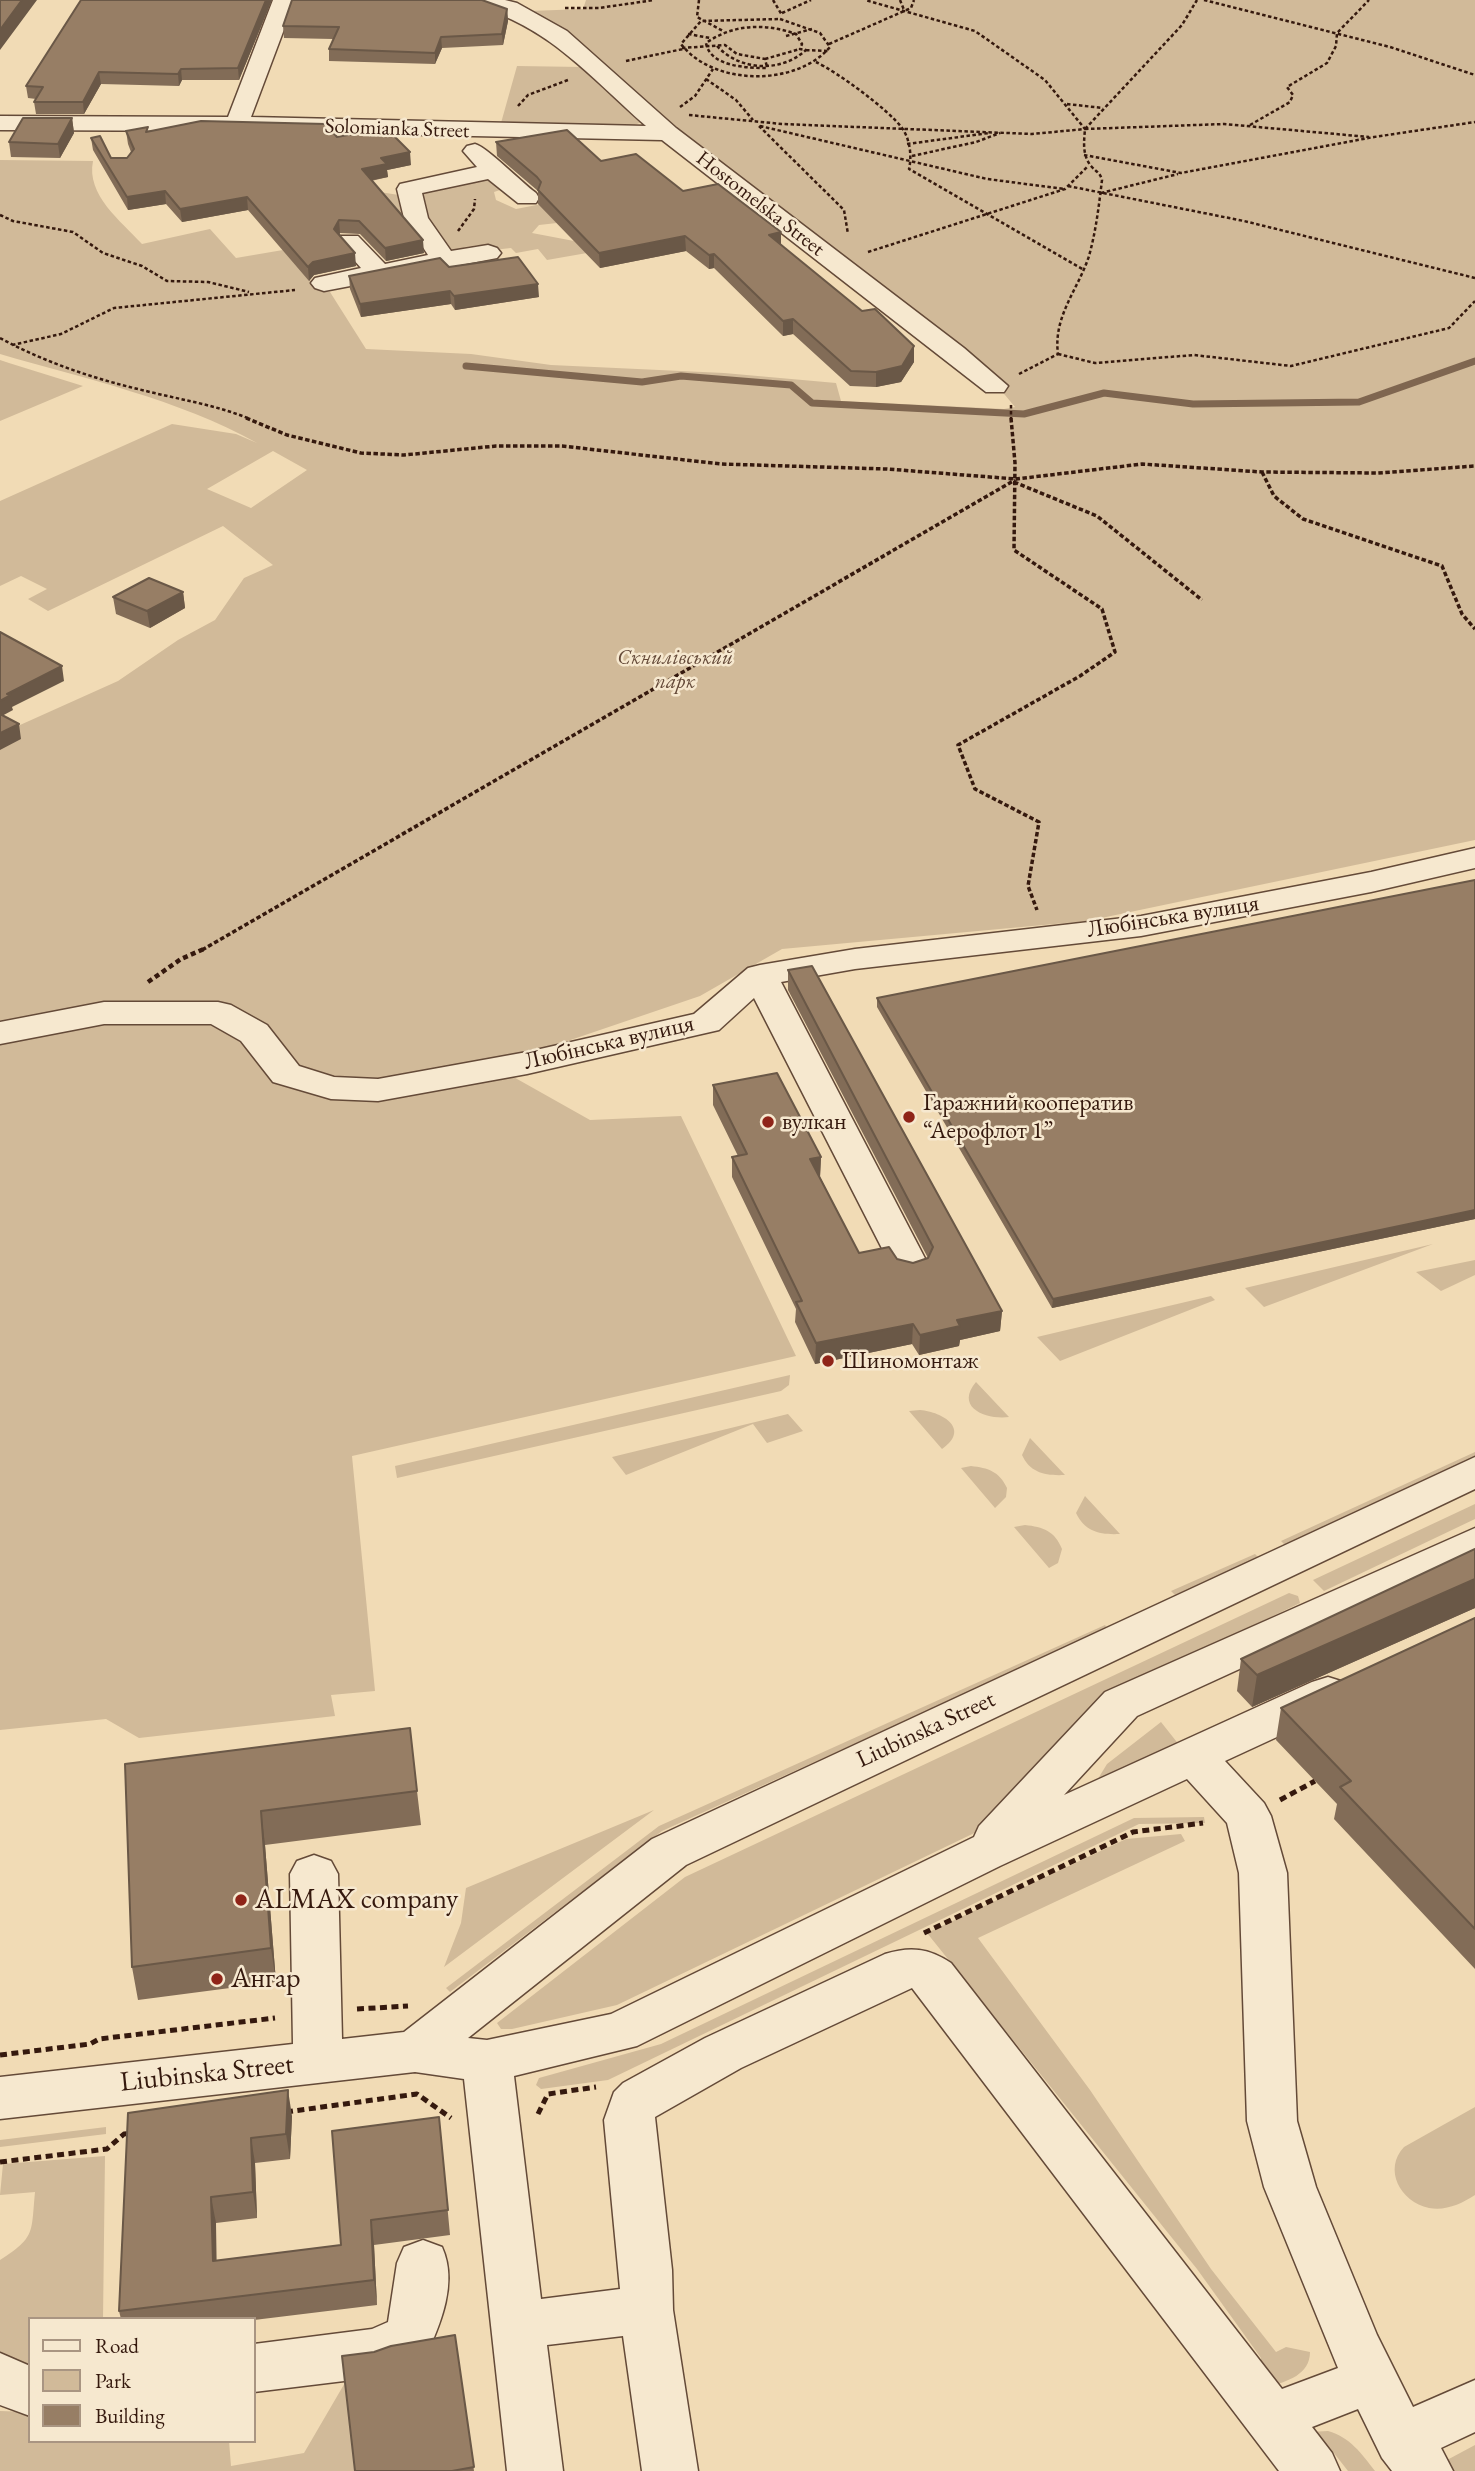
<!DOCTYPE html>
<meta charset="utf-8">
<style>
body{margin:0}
#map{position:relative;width:1475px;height:2471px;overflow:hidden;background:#f1dbb5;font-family:"EB Garamond",serif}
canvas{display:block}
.legend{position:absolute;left:28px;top:2317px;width:228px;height:126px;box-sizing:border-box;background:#f6e8cf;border:2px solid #a99582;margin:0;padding:9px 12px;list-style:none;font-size:21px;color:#35190e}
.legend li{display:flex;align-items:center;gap:14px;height:35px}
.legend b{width:35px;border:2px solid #a99582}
</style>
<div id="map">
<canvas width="1475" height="2471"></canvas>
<ul class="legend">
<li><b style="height:9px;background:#f6e8cf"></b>Road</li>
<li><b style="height:19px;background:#d1ba99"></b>Park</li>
<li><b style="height:19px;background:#977e65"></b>Building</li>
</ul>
</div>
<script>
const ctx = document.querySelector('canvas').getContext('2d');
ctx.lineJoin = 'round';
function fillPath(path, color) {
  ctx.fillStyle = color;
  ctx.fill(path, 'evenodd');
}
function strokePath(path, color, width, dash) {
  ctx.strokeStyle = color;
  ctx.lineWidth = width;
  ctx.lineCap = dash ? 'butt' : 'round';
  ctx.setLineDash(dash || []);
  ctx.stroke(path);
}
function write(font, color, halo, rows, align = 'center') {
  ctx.font = font + ' "EB Garamond",serif';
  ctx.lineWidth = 5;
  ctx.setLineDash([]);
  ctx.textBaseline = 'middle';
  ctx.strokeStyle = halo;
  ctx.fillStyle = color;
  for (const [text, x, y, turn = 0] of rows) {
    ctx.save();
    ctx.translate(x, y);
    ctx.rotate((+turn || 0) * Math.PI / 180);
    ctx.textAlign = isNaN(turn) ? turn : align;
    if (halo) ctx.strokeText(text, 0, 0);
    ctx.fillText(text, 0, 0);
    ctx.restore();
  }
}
fillPath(new Path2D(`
 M586,0H1475V840L1087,921L782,949L700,996L494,1066L590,1120L681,1116L796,1356L352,1456L375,1691L331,1695L335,1716L139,1738L106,1719L0,1730V734L118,681L178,640L215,620L244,578L273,565L223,526L48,611L28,599L47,589L21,576L0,586V501L172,424L236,434L257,443C178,399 86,379 0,354V160L93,161C86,195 121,221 142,244L210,229L236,258L283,250L321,292H330L366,349L471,354L551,365L724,373L836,383L841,401L1004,409L1015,407L1000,389L655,116L530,11L583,9ZM273,451L307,470L251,508L207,489Z
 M517,66L582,67L643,116L642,122L632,126L501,123Z
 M489,177L506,188L494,192L496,200L516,209L547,203L543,208L557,223L539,225L532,233L574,241L587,253L547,260L538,249L516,253L511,248L484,251L479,245L465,247L461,251L440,252L373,191L399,195Z
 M0,360L9,363L83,386L0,421Z
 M1433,1244L1264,1307L1245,1288Z
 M1475,1260V1275L1441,1291L1416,1272Z
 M1211,1296L1215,1300L1060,1361L1037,1337Z
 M790,1375L789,1385L781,1391L397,1478L395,1466Z
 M976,1382L1009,1417C987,1420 954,1408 976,1382Z
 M920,1410C943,1412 971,1429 942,1449L909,1411Z
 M788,1414L803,1431L767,1443L753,1424L626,1475L612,1457Z
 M1030,1438L1065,1475C1046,1476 1030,1473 1022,1455Z
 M1475,1452V1458L1285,1545L1281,1541Z
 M971,1466C988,1468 999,1471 1007,1488L1006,1497L995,1508L961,1468Z
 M1085,1496L1120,1534C1101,1535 1085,1532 1076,1513Z
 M1475,1504V1519L1324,1591L1313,1580Z
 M1025,1525C1043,1527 1055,1531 1062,1549L1058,1563L1049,1568L1014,1527Z
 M1255,1554L1259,1558L1175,1595L1171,1591Z
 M1289,1593L1298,1596L1300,1603L1113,1693L991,1825L617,2005L512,2029H501L497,2023L685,1877Z
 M1105,1625L1108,1629L662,1831L450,1992L446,1988L659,1826Z
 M1161,1722L1180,1746L1093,1787L1107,1764Z
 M654,1810L444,1967L461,1923L466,1888Z
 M1204,1817L1205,1823L1139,1824L608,2080L541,2089L536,2085L539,2078L661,2044L1134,1818Z
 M1181,1834L1185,1841L978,1938L1090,2090L1211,2269L1276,2352L1286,2347L1310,2352C1310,2375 1287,2381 1269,2387L1260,2368L1261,2358L1197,2269L927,1933L1126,1839Z
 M1475,2107V2195C1461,2204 1446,2211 1429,2208C1400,2202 1383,2169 1404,2147Z
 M106,2127V2134L0,2147V2140Z
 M105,2156L103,2319H30V2373L0,2354V2260C36,2237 31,2233 35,2192L0,2195L3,2164Z
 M346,2381L355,2471H0V2411L30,2412V2441H229L231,2466L304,2453Z
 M1328,2431C1350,2437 1362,2454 1375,2471H1348L1330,2448L1311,2459L1309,2432Z
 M1475,2445V2471H1439L1447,2460Z`), '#d1ba99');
strokePath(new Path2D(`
 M466,366L642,382L681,376L791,385L812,403L1024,414L1104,393L1193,404L1359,402L1475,361`), '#7f6650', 7);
const minor = new Path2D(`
 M273,0H295L251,117L646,126C589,76 549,26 473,5L470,0H505L517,3L567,31L676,128L964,348L1008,386L1004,392H986L662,140L238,131L0,130V116L228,117Z
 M475,144C487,147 522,183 536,193L539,198L536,203H518L488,179L422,193L428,218L451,251L488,245L497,248L501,253L497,258L324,291L315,288L311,283L315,278L361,268L337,241L340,236H358L385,264L428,255L404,218L397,189L400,184L477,167L463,151L467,146Z
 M1475,848V868L1371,892L1141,936L855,969L781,982L930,1268L925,1277L911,1281L897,1277L892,1268L754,998L719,1030L527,1074L378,1101L331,1099L273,1082L241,1041L211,1024H104L0,1044V1022L104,1002H218L231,1005L267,1025L299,1066L334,1077L378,1079L527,1052L694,1014L748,968L760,965L855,949L1141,916L1371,872Z
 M1475,1457V1489L686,1865L468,2038L487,2040L611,2014L974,1837L979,1826L1105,1692L1475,1528V1561L1137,1716L1064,1795L1312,1682L1328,1677L1344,1682L1350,1694L1344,1706L1225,1761L1264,1803L1271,1816L1287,1873L1297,2121L1316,2187L1377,2335L1413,2407L1475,2380V2432L1441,2448L1453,2471H1392L1382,2458L1358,2409L1312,2427L1332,2453L1340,2471H1279L912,1988L741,2068L655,2117L672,2270L673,2310L698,2471H642L623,2336L547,2345L563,2471H507L464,2079L415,2072L0,2119V2077L293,2044L290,1874L297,1861L314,1855L331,1861L338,1874L342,2039L404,2032L652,1839ZM1187,1779L1227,1823L1239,1873L1247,2121L1264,2187L1338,2368L1282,2389L951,1963C929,1948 910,1946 885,1954L705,2038L623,2083L614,2092L604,2120L620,2289L541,2299L514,2076L637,2046L1000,1866Z
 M423,2240L442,2247C458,2282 441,2323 426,2356L377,2377L254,2392V2344L372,2329L388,2322L397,2263L404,2247Z
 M0,2353L30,2366V2416L0,2405Z`);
strokePath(minor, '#644a38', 3);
strokePath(new Path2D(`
 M699,0L697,17L723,31
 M773,0L782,15
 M900,0L904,10
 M1204,0L1390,47L1475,75
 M565,8H599L654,0
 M782,13L811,0
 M780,19L820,33L830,47C796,87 713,86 681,44L701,21Z
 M688,34L710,38
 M786,36L812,29
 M829,44L911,8L914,0
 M717,46C740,71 781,73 806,50L800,49L802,44L796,34C765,23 733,24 706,43C710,67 748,68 767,68
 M682,48L725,45L737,54L765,59L767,67
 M806,50L828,51
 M765,59L800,49
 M626,61L683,49
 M816,62C837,72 888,109 902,128C910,139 912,156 909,169L1084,270
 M706,79L736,100L753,120
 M1067,104L1103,108
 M518,106L528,95L568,80
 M680,107L695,96L713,69
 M689,115L782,124L1032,134L1085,129L1045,80L975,31L865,0
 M1250,125L1290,102L1293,95L1287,87L1327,63L1336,46L1337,33L1369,0
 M759,126L844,210L848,234
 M760,126L987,179L1065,189
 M1085,129L1224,124L1369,137
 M907,144L989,133
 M1084,155L1181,173L1374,137L1475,122
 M912,156L976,142L1000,133
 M1068,186L1244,221L1475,278
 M1101,193L1178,174
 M0,215L13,221L73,232L103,253L142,266L167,281L208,282L249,292
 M458,231L474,209L475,199
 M868,252L1065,189L1088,166
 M0,338C46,363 95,379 146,391C182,400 216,405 250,419
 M12,345L61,334L114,308L295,290
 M1058,354L1095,363L1194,355L1291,366L1449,328L1475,301
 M1019,374L1058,354C1053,316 1078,290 1089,256C1096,231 1099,205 1102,180C1100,172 1096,172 1091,166C1082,155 1084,141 1085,129L1182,25L1197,0
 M1011,405V419`), '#35190e', 2.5, [3.5, 2.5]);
strokePath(new Path2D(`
 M246,418L287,435L361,453L404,455L496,446H562L721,464L887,469L1016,479L1142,464L1262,472L1378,473L1475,466
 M1011,418L1015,463L1014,550L1102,609L1115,652L1080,676L958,745L975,789L1039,822L1028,886L1037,910
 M1262,472L1274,496L1303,519L1442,566L1462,614L1475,629
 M1014,482L1097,516L1202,600
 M202,950L1015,480`), '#35190e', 3.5, [4.5, 2.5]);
strokePath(new Path2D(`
 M148,982L181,959L206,948`), '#35190e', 4.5, [5, 3.5]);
strokePath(new Path2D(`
 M1280,1800L1315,1781
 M924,1933L1133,1832L1203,1823
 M357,2009L408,2006
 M0,2055L90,2044L99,2039L275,2018
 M286,2112L417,2094L451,2118
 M538,2114L548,2094L596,2087
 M0,2162L107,2149L124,2134L132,2133`), '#35190e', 5, [7, 4.5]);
fillPath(minor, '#f6e8cf');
fillPath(new Path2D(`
 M272,0L239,80H182L179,86L101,84L84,114H36L34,102L36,99L28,98L26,86Z
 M507,9L508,21L503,45L442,48L435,64L329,61V49L333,39L284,38L283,26Z
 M72,118L74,133L60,158L11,157L9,142Z
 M126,131L337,137L411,165L387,170L388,177L371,181L424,253L386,261L360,234L340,233L339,235L356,266L314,275L309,281L248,210L182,222L166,204L128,210L93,150L91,138L111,158H127L131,152L128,144Z
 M496,142L601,161L683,191L781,232V245L914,362L901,382L876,387L850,386L793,334L783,336L714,268L709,269L686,251L600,268L538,204V191L497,156Z
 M449,267L539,297L455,310L451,304L361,317L350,289L349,276Z
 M183,592L185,608L150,628L116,614L113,597Z
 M1475,880V1219L1052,1308L877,1007V998Z
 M788,970L1002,1311L1000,1331L960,1340L959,1346L919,1355L912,1344L815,1364L795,1322L796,1309L732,1177V1157L738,1156L713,1105V1085L821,1157L820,1177L859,1253L897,1259L913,1263L928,1258L788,990Z
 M1475,1549V1608L1252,1707L1237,1691L1241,1659Z
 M1475,1618V1969L1334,1819L1337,1804L1276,1740L1281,1708Z
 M125,1764L417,1791L421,1825L265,1845L276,1982L138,2000L132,1967Z
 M128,2113L292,2116L290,2159L255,2163L257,2218L216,2223V2261L341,2245L439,2117L450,2235L374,2245L377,2305L254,2320V2319H121L119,2311Z
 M455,2335L474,2471H355L374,2352Z`), '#826c57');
fillPath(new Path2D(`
 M22,0H37L0,50V30Z
 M266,0H272L239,80L238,68Z
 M507,9L508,21L503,45L502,34Z
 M441,37L442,48L435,64V53Z
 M181,69L182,80L179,86L178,74Z
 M99,72L101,84L84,114L83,102Z
 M72,118L74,133L60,158L58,144Z
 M410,152L411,165L387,170L388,177L362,182V169L381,158Z
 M165,191L166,204L128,210L127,197Z
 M247,197L248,210L182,222L180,209Z
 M339,220L340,233L335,243L334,229Z
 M781,232V247L769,235Z
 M685,236L686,251L600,268L599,253Z
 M423,240L424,253L386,261L385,248Z
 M355,253L356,266L314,275L309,281L308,267L313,262Z
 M714,254V268L709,269V255Z
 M538,284L539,297L455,310L454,296Z
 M450,291L451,304L361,317L360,304Z
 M793,319V334L783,336V321Z
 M914,346V362L901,382L876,387V372Z
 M183,592L185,608L150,628L147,611Z
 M62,666L64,681L12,707L13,710L0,717V701L7,694Z
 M19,724L21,739L0,750V733Z
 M821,1157L820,1177L810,1179V1159Z
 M1475,1210V1219L1052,1308L1053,1299Z
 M1002,1311L1000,1331L960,1340L959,1346L919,1355L920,1335L957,1320Z
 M913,1324L912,1344L815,1364L816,1343Z
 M1475,1579V1608L1252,1707L1257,1675Z
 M261,1811L265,1845L276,1982L271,1948Z
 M288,2090L292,2116L290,2159L286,2134Z
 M251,2138L255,2163L257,2218L253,2192Z
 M211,2197L216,2223L217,2286L213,2261Z
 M371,2220L374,2245L377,2305L374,2280Z`), '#6a5847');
const building = new Path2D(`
 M0,0H22L0,30Z
 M81,0H266L238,68L181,69L178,74L99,72L83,102H34L43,87L26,86Z
 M292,0H482L507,9L502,34L441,37L435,53L329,49L339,27L283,26Z
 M23,118H72L58,144L9,142Z
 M201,121L326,124L337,137L386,128L410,152L381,158L387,164L362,169L423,240L385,248L359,221L339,220L334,229L355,253L313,262L308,267L247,197L180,209L165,191L127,197L91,138L100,136L111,158H127L134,149L126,131L148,127L146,132Z
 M567,130L601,161L636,154L683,191L718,184L781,232L769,235L862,311L875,309L914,346L902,366L876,372L851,371L793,319L783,321L714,254L709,255L685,236L599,253L538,190L541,182L537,177L496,142Z
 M518,257L538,284L454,296L450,291L360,304L349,276L440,258L449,267Z
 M149,578L183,592L147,611L113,597Z
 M0,632L62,666L7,694L11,695L0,701Z
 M0,714L19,724L0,733Z
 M1475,880V1210L1053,1299L877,998Z
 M812,966L1002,1311L957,1320L960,1326L920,1335L913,1324L816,1343L796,1302L802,1301L732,1157L747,1154L713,1085L777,1073L821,1157L810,1159L859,1253L889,1247L897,1259L913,1263L928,1258L933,1247L788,970Z
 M1475,1549V1579L1257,1675L1241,1659Z
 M1475,1618V1929L1340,1787L1351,1781L1281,1708Z
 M410,1728L417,1791L261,1811L271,1948L132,1967L125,1764Z
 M288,2090L286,2134L251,2138L253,2192L211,2197L213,2261L341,2245L332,2131L439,2117L448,2210L371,2220L374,2280L119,2311L128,2113Z
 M455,2335L474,2467L452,2471H355L342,2356L374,2352L391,2346Z`);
fillPath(building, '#977e65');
strokePath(building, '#6a5847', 2);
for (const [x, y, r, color] of [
 [909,1117,7,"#8f2418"],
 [768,1122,7,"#8f2418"],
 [828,1361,7,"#8f2418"],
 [241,1900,7,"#8f2418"],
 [217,1979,7,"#8f2418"]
]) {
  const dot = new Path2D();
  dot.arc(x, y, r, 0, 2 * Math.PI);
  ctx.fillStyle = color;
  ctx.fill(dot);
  strokePath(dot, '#f6e8cf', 2.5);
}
write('21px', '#35190e', '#f6e8cf', [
 ["Solomianka Street",397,129,2],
 ["Hostomelska Street",760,204,38]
]);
write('italic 21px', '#644938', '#f6e8cf', [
 ["Скнилівський",675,658],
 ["парк",675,682]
]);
write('24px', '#35190e', '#f6e8cf', [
 ["Любінська вулиця",1173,917,-9],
 ["Любінська вулиця",609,1043,-13],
 ["Liubinska Street",926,1730,-25]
]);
write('24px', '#35190e', '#f6e8cf', [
 ["Гаражний кооператив",923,1103],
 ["“Аерофлот 1”",923,1131],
 ["вулкан",782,1122],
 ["Шиномонтаж",842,1361]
], 'left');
write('28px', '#35190e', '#f6e8cf', [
 ["ALMAX company",255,1900],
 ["Ангар",231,1979]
], 'left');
write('28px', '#35190e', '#f6e8cf', [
 ["Liubinska Street",207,2074,-6]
]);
</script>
